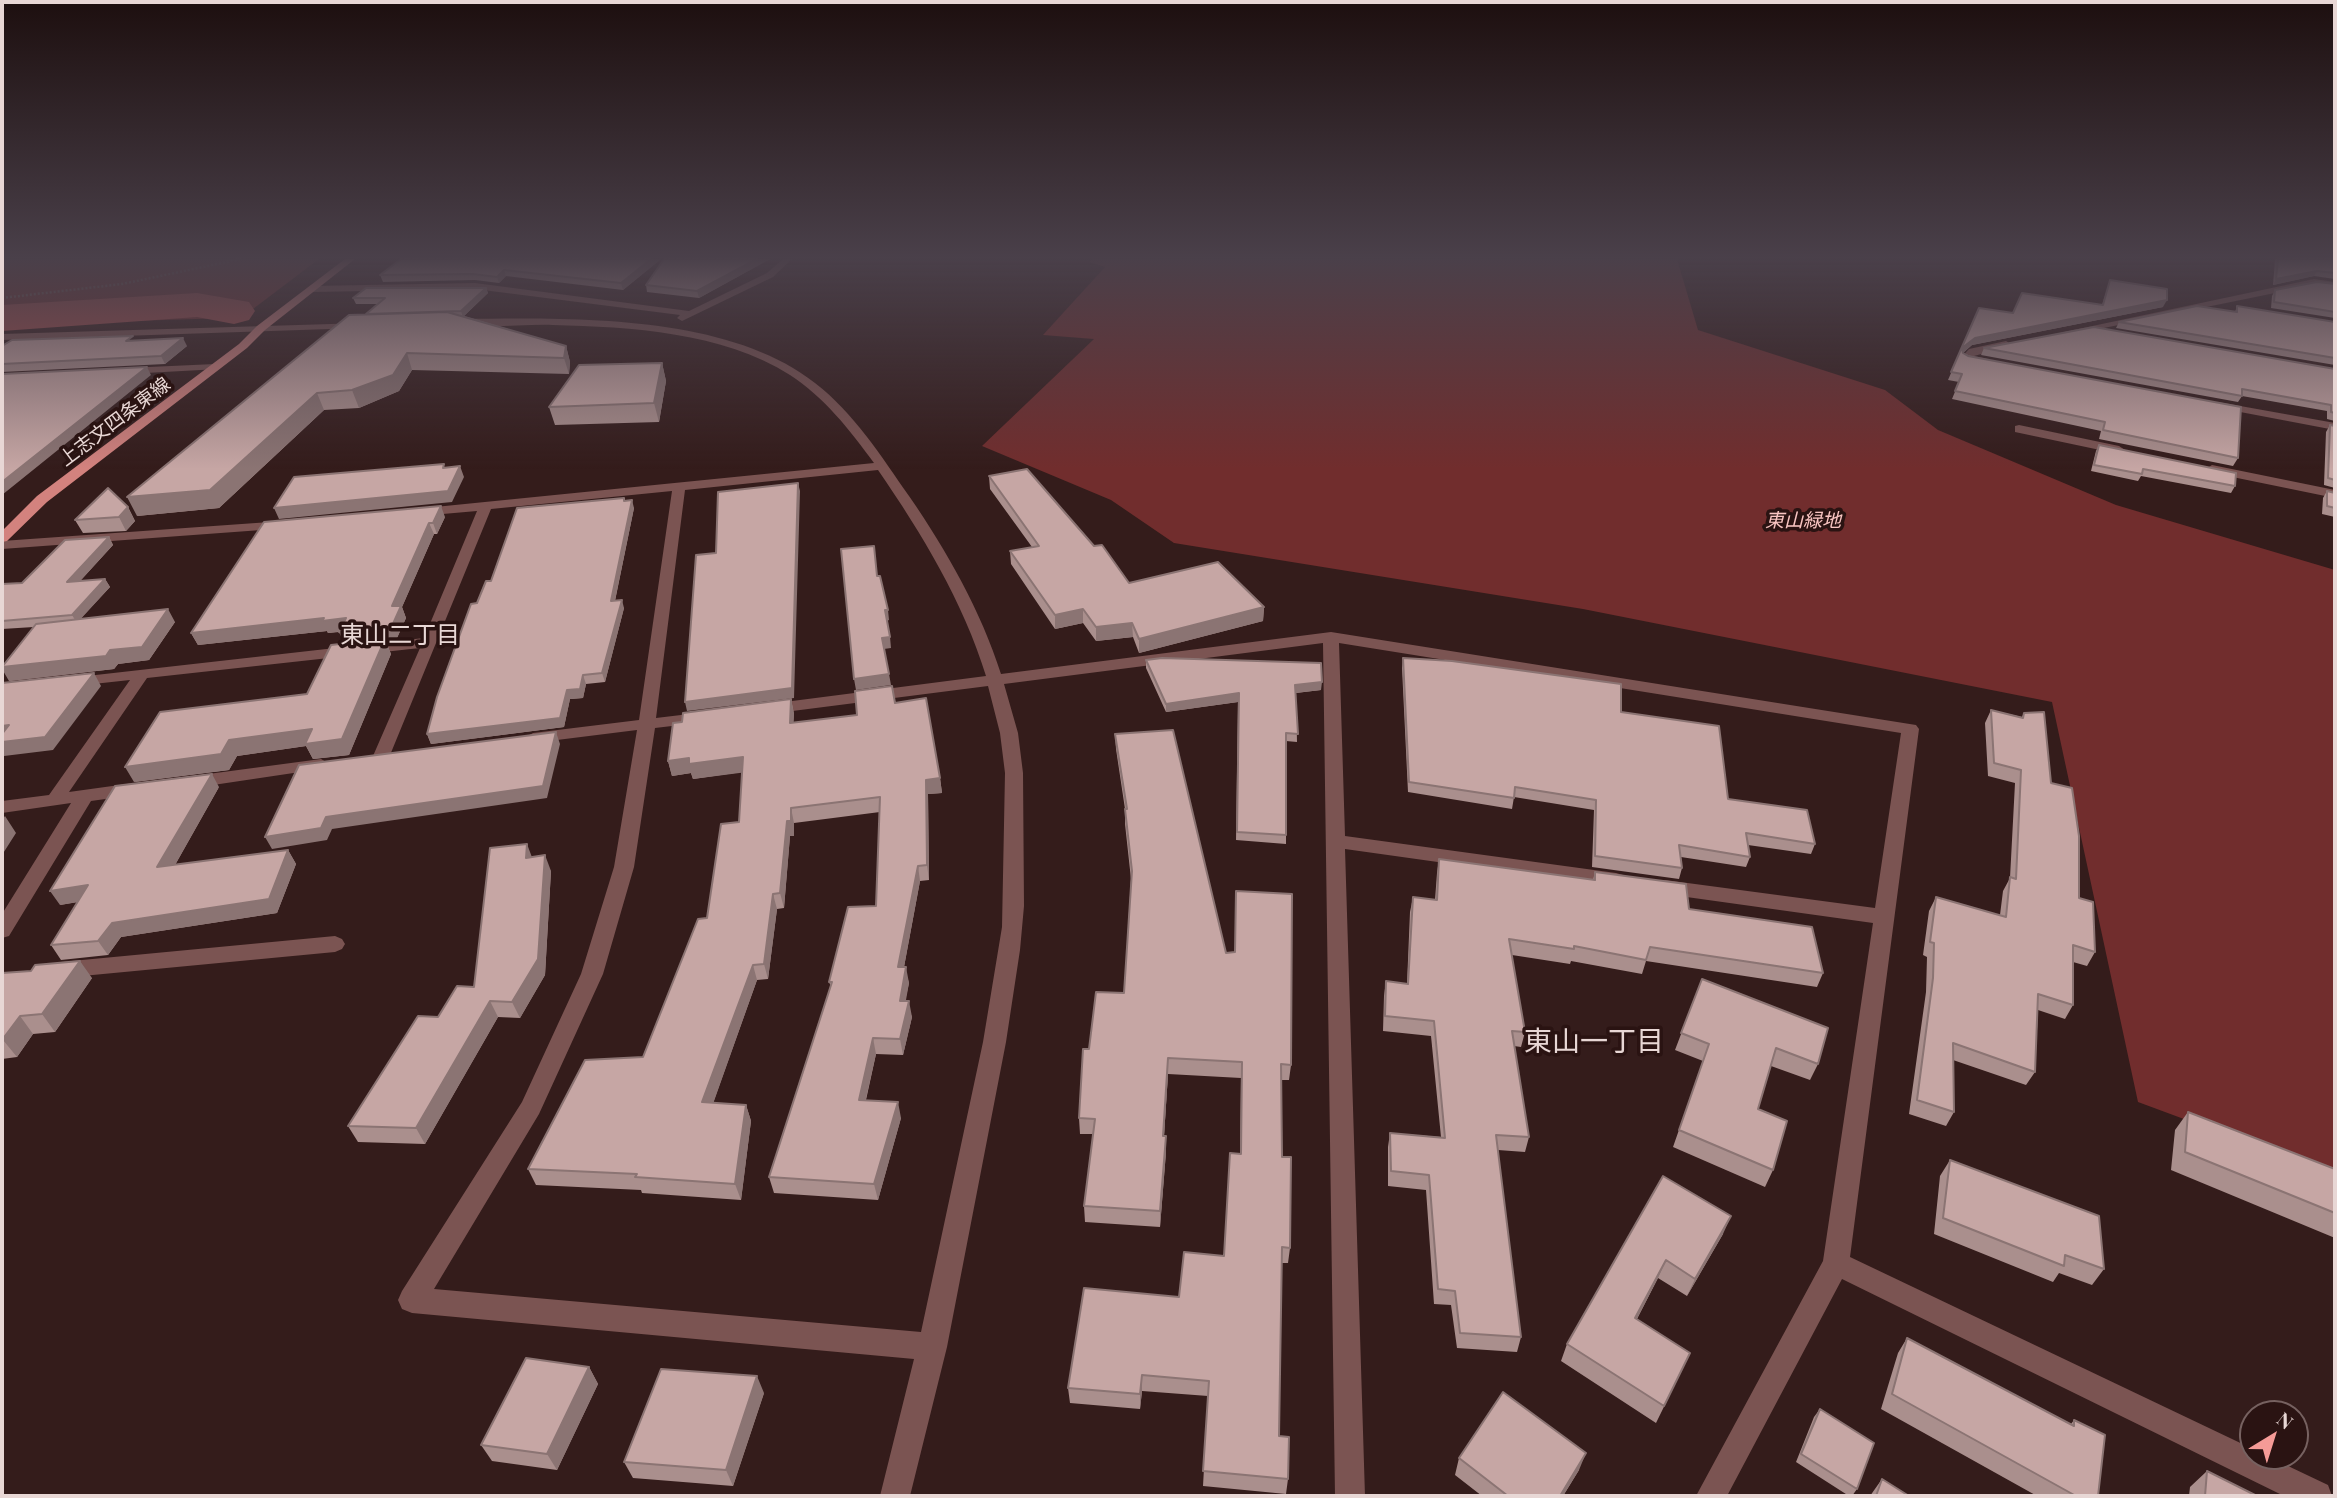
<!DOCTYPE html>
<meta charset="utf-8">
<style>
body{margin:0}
#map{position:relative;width:2337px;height:1498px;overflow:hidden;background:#341c1b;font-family:"Playfair Display",serif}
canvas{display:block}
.frame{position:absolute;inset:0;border:4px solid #e8d7d5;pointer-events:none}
.north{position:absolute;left:2239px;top:1400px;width:70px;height:70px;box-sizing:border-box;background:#2a1312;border:2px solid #766160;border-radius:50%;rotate:38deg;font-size:19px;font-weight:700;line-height:28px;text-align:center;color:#e8d7d5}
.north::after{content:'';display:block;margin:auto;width:24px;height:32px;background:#f59b97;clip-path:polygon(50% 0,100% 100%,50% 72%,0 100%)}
</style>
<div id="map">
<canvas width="2337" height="1498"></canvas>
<div class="frame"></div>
<div class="north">N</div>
</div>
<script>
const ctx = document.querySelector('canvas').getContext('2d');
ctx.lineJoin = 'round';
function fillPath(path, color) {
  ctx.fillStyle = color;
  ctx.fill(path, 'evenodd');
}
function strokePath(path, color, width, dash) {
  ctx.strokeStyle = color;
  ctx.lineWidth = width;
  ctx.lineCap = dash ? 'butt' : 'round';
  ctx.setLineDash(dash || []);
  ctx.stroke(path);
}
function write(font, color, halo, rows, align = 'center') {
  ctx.font = font + ' "Playfair Display","Noto Sans JP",serif';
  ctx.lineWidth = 7;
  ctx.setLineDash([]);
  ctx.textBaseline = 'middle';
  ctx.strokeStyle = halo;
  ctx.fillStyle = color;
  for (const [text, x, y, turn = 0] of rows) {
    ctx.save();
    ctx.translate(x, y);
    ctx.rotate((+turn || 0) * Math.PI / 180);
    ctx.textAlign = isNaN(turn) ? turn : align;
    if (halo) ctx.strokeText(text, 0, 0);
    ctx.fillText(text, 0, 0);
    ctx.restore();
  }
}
fillPath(new Path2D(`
 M2,259H319L249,312L228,318L2,325Z
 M1093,259H1677L1698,330L1885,390L1938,430L2116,505L2335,570V1175L2138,1102L2052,702L1583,609L1174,543L1111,500L982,446L1094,339L1043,335L1105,267L1089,262Z`), '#712d2d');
fillPath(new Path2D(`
 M197,293L249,302L255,311L249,320L234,324L197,317L2,331V305Z`), '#a84e4d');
strokePath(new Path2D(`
 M2,298L122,284L241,259`), '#745f5d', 2.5, [2, 2]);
fillPath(new Path2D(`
 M783,259H792L773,277L682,321L677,318L680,315L475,289L312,292L307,289L312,286L475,283L689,311L767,273Z
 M2314,279L2335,282V288L2314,285L2055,338L2050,335Z
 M461,319C569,318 726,313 815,383C854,413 881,456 909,496C947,551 981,611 1001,674L1331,632L1916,725L1919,729L1850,1257L2253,1449V1456H2267L2328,1485L2332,1496H2284L1842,1279L1727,1496H1696L1823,1261L1873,923L1665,894L1658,892L1655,887L1658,882L1665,880L1875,908L1901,733L1339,643L1345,836L1616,873L1623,875L1626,880L1623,885L1616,887L1345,849L1365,1496H1335L1323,643L1004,684L1018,733L1023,773L1024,906L1020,950L1006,1042L947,1347L910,1496H880L914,1359L412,1313L402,1309L398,1300L402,1291L522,1102L581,974L614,867L637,730L533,743L524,738L533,733L639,720L672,491L491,509L388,760L382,761L373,756L420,648L147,678L69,792L134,783L143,789L134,795L91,801L9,936L2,938V914L71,803L2,813V801L49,795L130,680L75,686L69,684L67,681L69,678L424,638L477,511L420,516L413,512L415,509L874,463C850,430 824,397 790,375C722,332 631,327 553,325C522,324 488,329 458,324L456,322ZM878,470C922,534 963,601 986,676L769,704L761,709L769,714L988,686L1000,733L1005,773L1002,927L983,1042L921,1332L434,1289L539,1114L603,974L634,867L655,728L706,722L714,717L706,712L656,718L685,490Z
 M364,323L365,325L360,328L2,340V334Z
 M2006,341L2011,344L2010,346L1974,356L1988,359V363L1961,358L1969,349Z
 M215,364L219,365V369L127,374L122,371L127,368Z
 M2218,402L2335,423V430L2214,407L2212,405Z
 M2019,425L2119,446L2125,450L2119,454L2015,432V426Z
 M2212,465L2335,490V498L2208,472L2206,469Z
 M284,521L291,525L289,528L2,549V541Z
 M321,759L330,764L327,768L193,788L184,782L193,776Z
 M335,936L342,939L345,944L342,949L335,952L61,978L53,976L50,970L53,964L61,962Z`), '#7b5452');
fillPath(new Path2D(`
 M345,259H355L265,330L247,348L47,502L7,541L2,542V531L37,496L239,344L257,326Z`), '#d3827e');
fillPath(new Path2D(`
 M399,259H661L623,290L506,276L499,283L475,280L383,282L380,275L399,260Z
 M664,259H770L699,298L647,292L646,285Z
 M2275,259H2335V279L2314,276L2273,285Z
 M2110,280L2163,307L1972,345L1963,353L2238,458L2233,466L2099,439L2101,431L1952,399L1959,382L1948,380L1979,308L2013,313L2102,305Z
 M2335,284V318L2271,308L2272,296L2275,290Z
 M486,288L488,293L464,316L566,346L570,362L569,374L412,370L399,391L359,408L324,410L219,508L137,516L378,304H356L353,298Z
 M2237,306L2335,322V365L2116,328L2119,322L2235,312Z
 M135,340L187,346L165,364L2,372V346Z
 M1984,348L2335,369V421L2327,419V411L2242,396L2238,402L1981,355Z
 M662,363L666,381L659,422L555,425L549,407Z
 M2330,425L2335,426V488L2324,485L2326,432Z
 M2099,445L2235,486L2231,493L2141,476L2138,481L2091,471L2096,451Z
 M989,476L1094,546L1129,583L1264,607L1263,621L1139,653L1133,637L1096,641L1083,623L1055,629L1011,564L1010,551L1032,547L990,489Z
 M2327,491L2335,493V517L2322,514L2323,498Z
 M624,498L625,501L634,508L615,601L624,608L605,682L586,684L583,698L570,699L564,727L431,744L427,734L477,603L491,581Z
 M128,507L135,521L126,531L83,533L75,520Z
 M445,517L437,534H434L402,607L406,618L397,638L385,640L391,654L349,755L313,759L306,746L237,756L229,770L134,782L307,694L345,644L339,632L328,633L327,631L198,645L191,633Z
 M109,537L113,545L80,581L105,579L110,587L80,619L175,622L149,660L118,664L114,669L9,681L34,627L2,629V584L22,583Z
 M1403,658L1621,712L1728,799L1815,844L1811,854L1748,845L1750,857L1746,867L1681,857L1682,868L1679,879L1592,867L1594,810L1514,797L1512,809L1408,792L1402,668Z
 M1146,660L1321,690L1296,693L1297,742L1286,741V844L1236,840L1238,702L1166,712L1146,668Z
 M791,699L794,714L793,723L857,715L895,703L940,778L942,793L928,794L929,880L920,881L904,967L909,983L905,1001L912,1017L903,1055L876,1054L866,1100L901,1118L878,1200L774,1193L769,1177L831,987L829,982L876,906L880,812L794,823V836H790L784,908L777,909L768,979L757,980L713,1103L746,1105L751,1121L741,1200L642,1193L641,1190L536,1185L528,1169L643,1057L707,918L739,822L742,772L693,779L691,773L672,776L668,761L682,722Z
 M1991,710L2022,717L2024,713L2051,783L2079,898L2095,952L2087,966L2073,962V1005L2065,1019L2038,1010L2035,1072L2026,1085L1953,1060L1954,1112L1946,1126L1909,1114L1926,992L1927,957L1923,955L1929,911L1936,897L2000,915L2003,891L2010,878L2015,783L1988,776L1985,723Z
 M1115,734L1226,953L1291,1065L1289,1080H1281L1282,1157L1290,1248L1288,1263H1282L1279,1436L1288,1479L1286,1494L1203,1486L1208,1396L1142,1391L1140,1409L1070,1403L1068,1388L1179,1297L1224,1256L1240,1154L1241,1078L1168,1074L1164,1136L1166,1152L1160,1227L1085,1222L1084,1206L1093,1134H1080L1079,1118L1089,1049L1124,993L1131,879L1125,824V809L1116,749Z
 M219,787L175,865L288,850L296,864L277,913L121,937L108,955L61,960L51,945L77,902L60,905Z
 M532,857L551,871L545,975L520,1018L498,1017L425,1144L358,1142L348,1126L438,1017L474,987Z
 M1439,859L1593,880L1595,872L1689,909L1823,973L1817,987L1646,961L1642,974L1571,961L1570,964L1512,955L1525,1032L1521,1047L1514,1046L1529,1137L1525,1152L1498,1150L1521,1337L1517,1352L1457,1348L1451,1305L1434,1304L1426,1190L1388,1186V1147L1390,1133L1441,1137L1431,1036L1383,1031L1384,996L1386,981L1407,984L1410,912L1413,897L1435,900L1437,873Z
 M2,973L92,978L55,1032L33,1034L17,1057L2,1059Z
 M1702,979L1818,1064L1810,1080L1771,1066L1758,1109L1773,1170L1765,1187L1673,1147L1703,1061L1675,1050Z
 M2188,1112L2335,1169V1238L2171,1170L2175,1130Z
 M1950,1160L2104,1269L2092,1285L2059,1273L2053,1282L1934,1234L1940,1176Z
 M1663,1176L1723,1234L1687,1296L1658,1278L1637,1319L1682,1370L1656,1423L1561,1361L1567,1344Z
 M1907,1338L2071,1424L2074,1420L2098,1496H2037L1881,1409L1898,1353Z
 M589,1367L598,1384L557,1470L492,1461L481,1445Z
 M764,1393L733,1486L633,1478L624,1462Z
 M1820,1409L1857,1489L1852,1496H1849L1796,1462L1814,1417Z
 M1459,1458L1579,1470L1563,1496H1482L1455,1475Z
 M2207,1471L2257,1496H2189L2190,1487Z
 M1882,1479L1909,1496H1870Z`), '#aa8f8d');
fillPath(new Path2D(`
 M651,259H661L623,290L621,283Z
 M757,259H770L699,298L697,291Z
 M504,270L506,276L499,283L497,277Z
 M2317,271L2314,276L2273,285L2276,279Z
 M486,288L488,293L463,317L461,311Z
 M2167,300L2163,307L1972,345L1959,356L1962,348L1975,338Z
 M183,338L187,346L165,364L161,356Z
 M566,346L570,362L569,374L564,358Z
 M407,353L412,370L399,391L359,408L352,390Z
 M662,363L666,381L659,422L654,403Z
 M147,367L151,375L2,495V482Z
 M317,393L324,410L219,508L137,516L127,497Z
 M460,466L464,477L452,502L279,519L274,508Z
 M798,483L800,491L794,698L687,711L685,702Z
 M632,500L634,508L613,610L611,601Z
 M441,506L445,517L437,534L433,523Z
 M128,507L135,521L126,531L119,517Z
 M429,523L434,534L402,607L406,618L397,638L385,640L391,654L349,755L313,759L306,746L237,756L229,770L134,782L125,767L229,740L312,729L345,644L339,632L392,606Z
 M109,537L113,545L72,590L67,582Z
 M105,579L110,587L77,623L72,615Z
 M622,600L624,608L605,682L602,673Z
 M1264,607L1263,621L1139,653V639Z
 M168,609L175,622L149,660L118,664L114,669L9,681L2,669V667L110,650Z
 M1083,609V623L1055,629V615Z
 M885,610H888L889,620L887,621Z
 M324,618H346L351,630L328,633L327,631L198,645L191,633Z
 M1132,623L1133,637L1096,641V627Z
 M890,637L891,648L884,649L882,638Z
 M94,673L101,686L53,750L4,756L2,752V742Z
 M889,674L891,685L856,690L854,679Z
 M583,675L586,684L583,698L570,699L564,727L431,744L427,734L567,690Z
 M1322,682L1321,690L1295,693V685Z
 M1239,693L1238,702L1166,712V704Z
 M791,699L794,714L793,738L790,723Z
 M9,725L2,741V726Z
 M556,732L560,744L547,798L332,829L327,840L272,849L265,837L326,817Z
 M743,757L747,772L693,779L691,773L672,776L668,761L689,758Z
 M212,774L219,787L166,881L157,867Z
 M940,778L942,793L928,794L929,880L927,865L926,780Z
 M791,808L794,823V836H790L784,908L780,893L787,821Z
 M5,816L16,833L2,855V820Z
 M527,844L533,860L526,858Z
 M288,850L296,864L277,913L121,937L108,955L98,941L112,923Z
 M545,855L551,871L545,975L520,1018L512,1002Z
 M918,866L920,881L901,983L898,967Z
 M88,885L97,899L60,905L50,891Z
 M773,894L777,909L768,979L764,964Z
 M80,961L92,978L55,1032L42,1014Z
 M753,965L757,980L708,1118L702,1102Z
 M906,967L909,983L903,1017L900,1001Z
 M490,1001L498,1017L425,1144L416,1128Z
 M909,1001L912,1017L903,1055L900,1039Z
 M20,1016L33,1034L17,1057L3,1040Z
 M873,1038L876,1054L862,1116L859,1100Z
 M1168,1058V1074L1163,1152V1136Z
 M898,1102L901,1118L878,1200L874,1184Z
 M746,1105L751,1121L741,1200L735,1184Z
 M1166,1136V1152L1160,1227V1211Z
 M1731,1216L1723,1234L1687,1296L1695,1279Z
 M1666,1260L1658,1278L1628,1336L1635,1318Z
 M589,1367L598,1384L557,1470L547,1454Z
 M1142,1375V1391L1140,1409V1394Z
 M757,1376L764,1393L733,1486L726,1470Z
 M1586,1453L1579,1470L1563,1496H1560Z`), '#8b7473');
const building = new Path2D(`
 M401,259H651L621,283L504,270L497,277L473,274L380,275Z
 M664,259H757L697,291L646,285Z
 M2278,259H2335V273L2317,271L2276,279Z
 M2110,280L2167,289V300L1975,338L1962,348L1963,353L1968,356L2241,407L2238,458L2103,430L2105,422L1955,391L1962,374L1951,372L1979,308L2013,313L2022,293L2103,305Z
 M2317,282L2335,284V312L2274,302L2275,290Z
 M366,288H486L461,311L366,314L385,298H353Z
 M2197,306L2237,312V306L2335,322V358L2119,322Z
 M447,312L566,346L564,358L407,353L393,375L352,390L317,393L210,490L127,497L349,315Z
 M2094,327L2335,369V413L2331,412V405L2242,389V396L1984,348Z
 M133,336L126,341L183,338L161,356L2,364V346L12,340Z
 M662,363L654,403L549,407L579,365Z
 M147,367L2,482V374Z
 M2330,425L2335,426V480L2328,478Z
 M2099,445L2236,473L2235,486L2143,469L2142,474L2094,465Z
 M444,464L443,468L460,466L448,491L274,508L294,477Z
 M1027,469L1094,546L1102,545L1129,583L1218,562L1264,607L1139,639L1132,623L1096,627L1083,609L1055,615L1010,551L1039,546L989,476Z
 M798,483L792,688L685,702L696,555L716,553L718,492Z
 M108,488L128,507L119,517L75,520Z
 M2327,491L2335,493V508L2327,506Z
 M624,498V501L632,500L611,601L622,600L602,673L583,675L580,689L567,690L560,718L427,734L437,697L471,604L477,603L486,581H491L517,508Z
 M441,506L433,523H429L392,606H401L392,626L339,632L346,618L322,621L324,618L191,633L264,522Z
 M109,537L67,582L105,579L72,615L2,621V584L22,583L65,540Z
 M874,546L877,576H880L888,610H885L890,637L882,638L889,674L854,679L841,549Z
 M168,609L142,647L110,650L106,656L2,667L36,624Z
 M385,639L342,739L305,744L312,729L229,740L221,754L125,767L160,712L307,694L331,645Z
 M1162,658L1321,663L1322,682L1295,685L1298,734L1286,733V835L1237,832L1239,693L1166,704L1146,660Z
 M1403,658L1452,661L1621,684V712L1719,726L1728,799L1807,810L1815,844L1746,833L1750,857L1679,845L1682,868L1595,856L1596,800L1515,787L1514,798L1409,782Z
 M94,673L45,737L2,742V734L9,725L2,726V683Z
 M892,686L895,703L926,698L940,778L926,780L927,865L918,866L898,967H906L900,1001H909L900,1039L873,1038L859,1100L898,1102L874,1184L769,1177L832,982H829L848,907L876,906L880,797L791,808V821H787L780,893L773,894L764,964L753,965L702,1102L746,1105L735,1184L635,1177L637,1174L528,1169L585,1060L643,1057L698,919L707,918L721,824L739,822L743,757L689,764V758L668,761L673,723L682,722L683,713L791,699L790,723L857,715L855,691Z
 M1991,710L2023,718L2024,713L2044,712L2051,783L2072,788L2079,836V898L2093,902L2095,952L2073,945V1005L2038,994L2035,1072L1953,1043L1954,1112L1917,1100L1933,978L1934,943L1930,942L1936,897L2006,917L2010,877L2016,879L2021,770L1994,763Z
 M1173,730L1226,953L1235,952L1236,891L1292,894L1291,1065L1281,1064L1282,1157H1291L1290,1248L1282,1247L1279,1436L1289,1437L1288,1479L1203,1471L1209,1381L1142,1375L1140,1394L1068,1388L1084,1288L1179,1297L1184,1252L1224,1256L1230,1153L1241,1154L1242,1062L1168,1058L1163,1136H1166L1160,1211L1084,1206L1095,1119L1079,1118L1083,1049H1089L1096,992L1124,993L1132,871L1125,809H1127L1115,734Z
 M556,732L543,786L326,817L321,828L265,837L299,765Z
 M212,774L157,867L288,850L269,899L112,923L98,941L51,945L88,885L50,891L115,786Z
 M527,844L526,858L545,855L538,959L512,1002L490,1001L416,1128L348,1126L418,1016L438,1017L457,986L474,987L490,848Z
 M1439,859L1595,880V872L1686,884L1689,909L1812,927L1823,973L1650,947L1646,960L1574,946V949L1509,939L1525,1032L1512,1031L1529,1137L1496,1135L1521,1337L1460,1333L1455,1291L1438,1289L1429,1175L1391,1171L1390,1133L1445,1138L1434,1021L1385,1016L1386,981L1408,984L1413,897L1437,900Z
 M80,961L42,1014L20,1016L2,1040V973L31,971L35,965Z
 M1702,979L1828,1028L1818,1064L1776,1048L1758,1109L1787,1121L1773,1170L1679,1130L1709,1044L1681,1033Z
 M2188,1112L2335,1169V1213L2185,1152Z
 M1950,1160L2099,1216L2104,1269L2065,1255L2064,1266L1943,1218Z
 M1663,1176L1731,1216L1695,1279L1666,1260L1635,1318L1690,1353L1664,1406L1567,1344Z
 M1907,1338L2074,1426V1420L2105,1435L2098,1496H2076L1892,1394Z
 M526,1358L589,1367L547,1454L481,1445Z
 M661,1369L757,1376L726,1470L624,1462Z
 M1503,1392L1586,1453L1560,1496H1508L1459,1458Z
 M1820,1409L1874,1443L1857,1489L1801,1454Z
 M2207,1471L2257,1496H2205Z
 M1882,1479L1909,1496H1876Z`);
fillPath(building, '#c6a6a4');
strokePath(building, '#8b7473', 2);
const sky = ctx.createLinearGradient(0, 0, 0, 469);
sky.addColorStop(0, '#1d0f0f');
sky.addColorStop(0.55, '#4a404a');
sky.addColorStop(1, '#4a404a00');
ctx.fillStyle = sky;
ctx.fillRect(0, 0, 2337, 469);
write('19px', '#e8d7d5', '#2a1312', [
 ["上志文四条東線",115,422,-37]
]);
write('italic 19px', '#f9c5c2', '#2a1312', [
 ["東山緑地",1803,521]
]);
write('24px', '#e8d7d5', '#2a1312', [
 ["東山二丁目",400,636]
]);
write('28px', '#e8d7d5', '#2a1312', [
 ["東山一丁目",1594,1042]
]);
</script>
